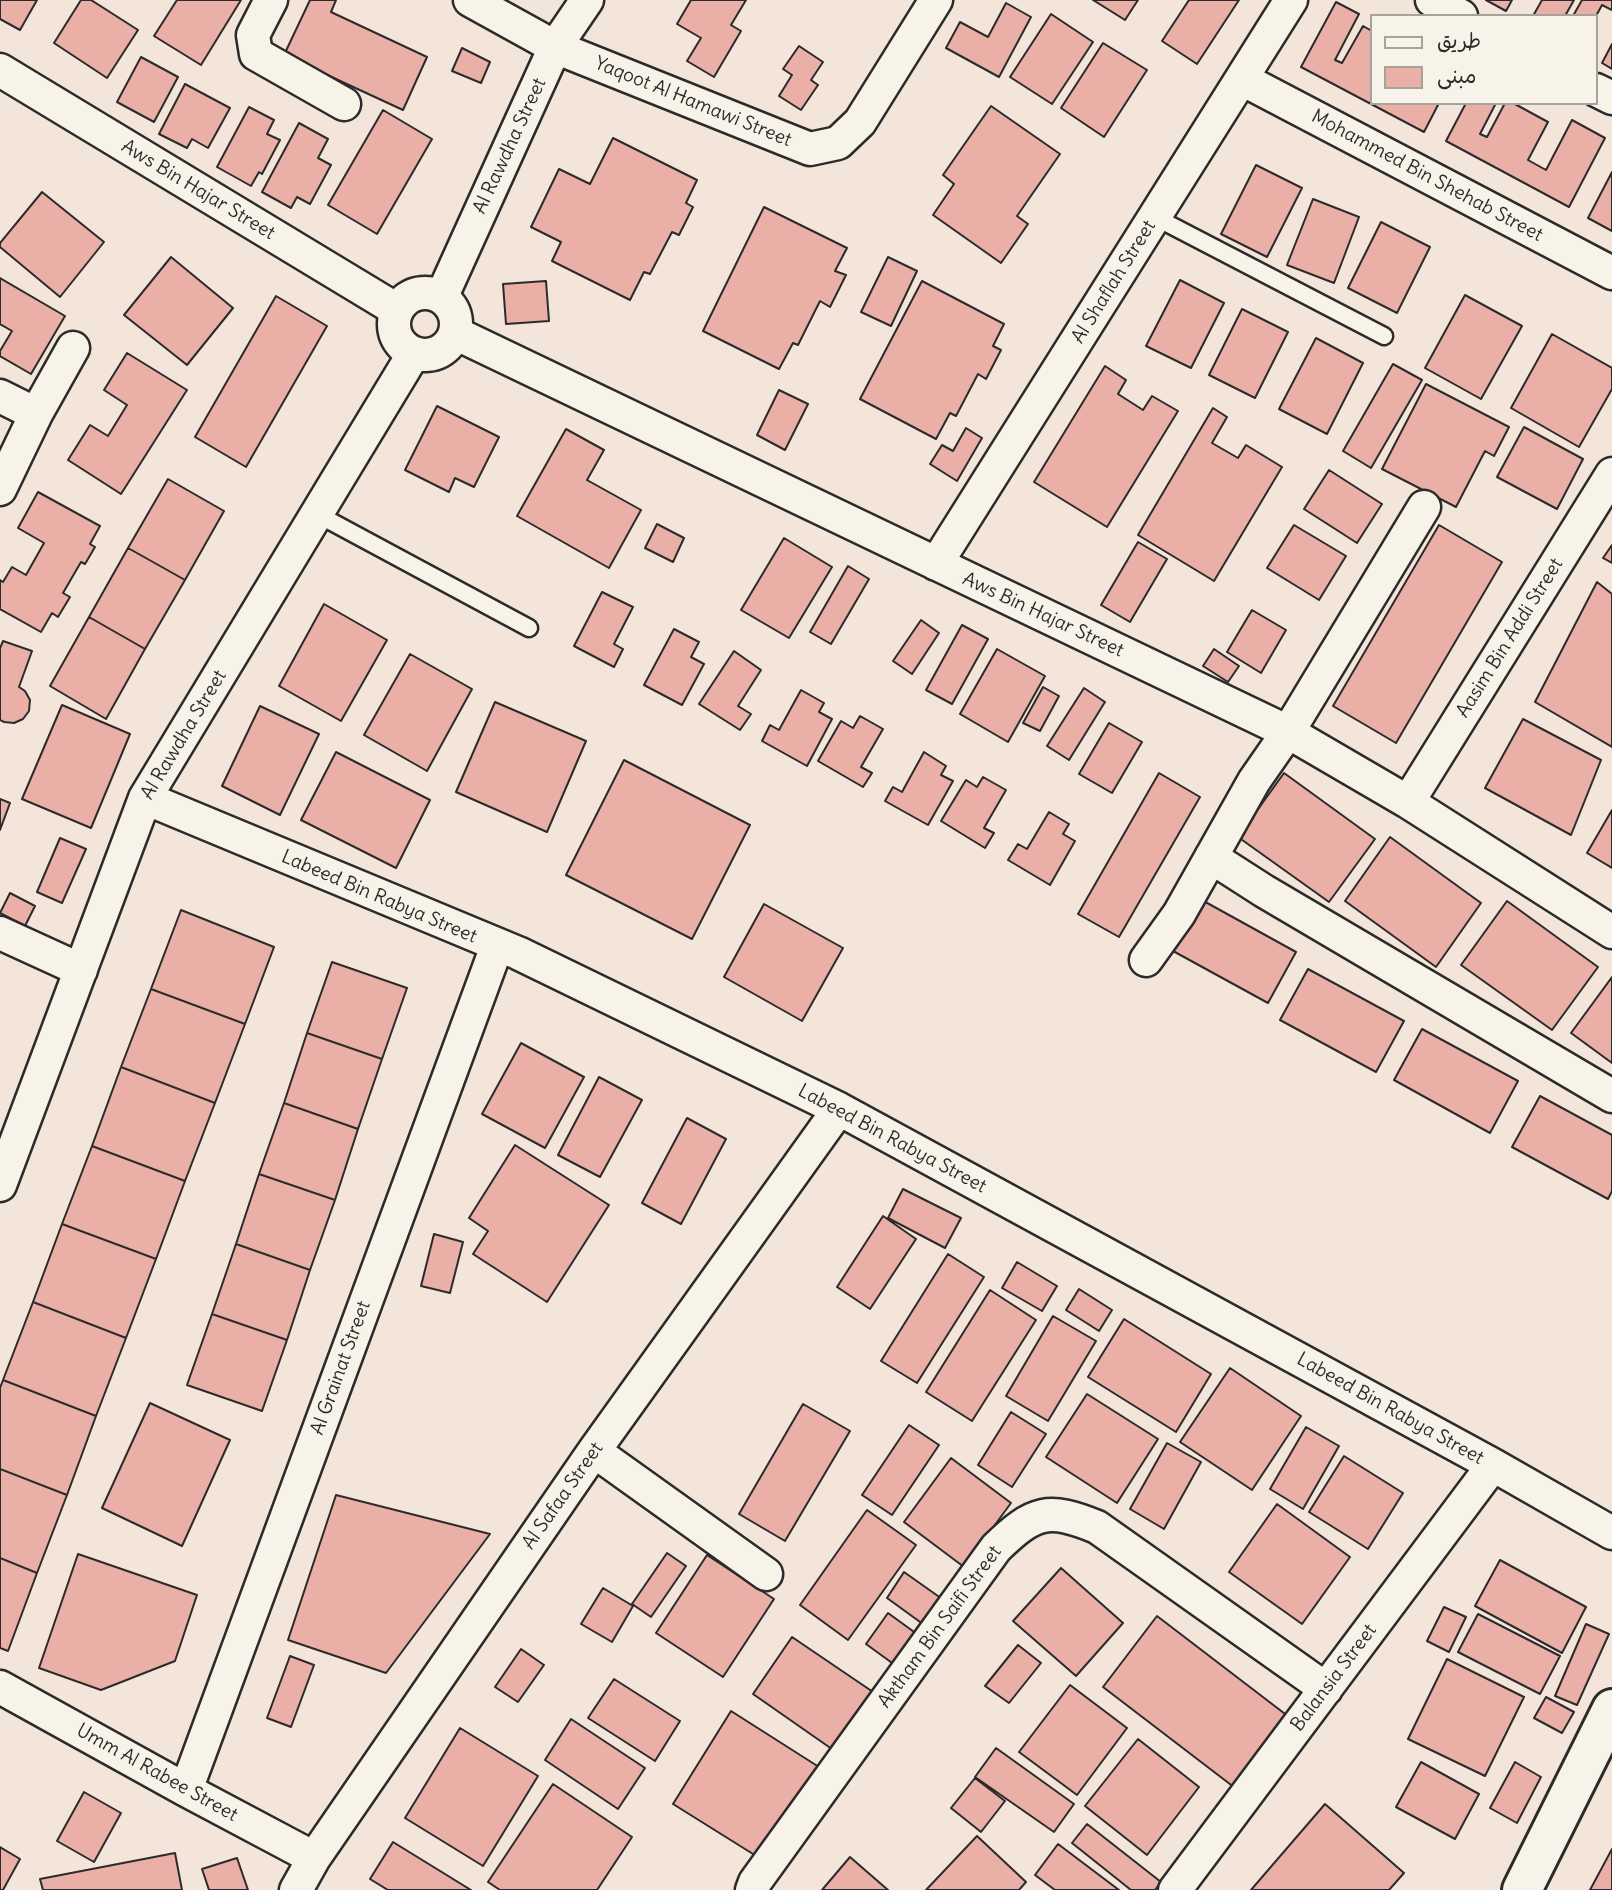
<!DOCTYPE html>
<meta charset="utf-8">
<style>
body{margin:0}
#map{position:relative;width:1612px;height:1890px;overflow:hidden;background:#f4e5db;font-family:Delius,"Playpen Sans Arabic",sans-serif}
canvas{display:block}
.legend{position:absolute;left:1370px;top:14px;width:228px;height:91px;box-sizing:border-box;background:#f7f3e8;border:2px solid #a5a39c;margin:0;padding:9px 12px;list-style:none;font-size:21px;color:#2b2b2b}
.legend li{display:flex;align-items:center;gap:14px;height:35px}
.legend b{width:35px;border:2px solid #a5a39c}
</style>
<div id="map">
<canvas width="1612" height="1890"></canvas>
<ul class="legend">
<li><b style="height:9px;background:#f7f3e8"></b>طريق</li>
<li><b style="height:19px;background:#eaafa7"></b>مبنى</li>
</ul>
</div>
<script>
const ctx = document.querySelector('canvas').getContext('2d');
ctx.lineJoin = 'round';
function fillPath(path, color) {
  ctx.fillStyle = color;
  ctx.fill(path, 'evenodd');
}
function strokePath(path, color, width, dash) {
  ctx.strokeStyle = color;
  ctx.lineWidth = width;
  ctx.lineCap = dash ? 'butt' : 'round';
  ctx.setLineDash(dash || []);
  ctx.stroke(path);
}
function write(font, color, halo, rows, align = 'center') {
  ctx.font = font + ' Delius,sans-serif';
  ctx.lineWidth = 7;
  ctx.setLineDash([]);
  ctx.textBaseline = 'middle';
  ctx.strokeStyle = halo;
  ctx.fillStyle = color;
  for (const [text, x, y, turn = 0] of rows) {
    ctx.save();
    ctx.translate(x, y);
    ctx.rotate((+turn || 0) * Math.PI / 180);
    ctx.textAlign = isNaN(turn) ? turn : align;
    if (halo) ctx.strokeText(text, 0, 0);
    ctx.fillText(text, 0, 0);
    ctx.restore();
  }
}
const building = new Path2D(`
 M0,0H37L20,30L0,19Z
 M81,0H91L138,30L107,78L54,43Z
 M177,0H241L201,65L154,36Z
 M310,0H336L331,12L427,57L403,110L284,55Z
 M691,0H746L731,25L741,31L714,77L687,61L701,38L677,24Z
 M1093,0H1138L1125,20Z
 M1189,0H1239L1197,64L1162,41Z
 M1486,0H1512L1506,11Z
 M1542,0H1574L1565,16H1533Z
 M1582,0H1612V10L1602,5L1596,16H1573Z
 M1336,2L1359,14L1335,60L1342,63L1363,26L1372,31V103H1439L1424,132L1301,67Z
 M1006,3L1031,17L999,77L946,48L960,22L988,37Z
 M1051,14L1093,42L1052,104L1010,77Z
 M1103,43L1147,70L1104,137L1061,108Z
 M1612,44V69L1602,63Z
 M799,46L823,62L811,80L818,85L801,110L779,96L792,75L783,69Z
 M462,48L490,62L481,83L452,71Z
 M141,57L178,77L154,122L117,102Z
 M185,84L230,108L208,148L192,139L187,148L159,134Z
 M1466,103H1496L1480,134L1487,137L1505,103H1513L1548,122L1528,160L1546,170L1572,120L1605,138L1569,207L1446,141Z
 M991,106L1060,154L1017,216L1028,224L1001,263L933,215L954,184L943,175Z
 M249,107L274,120L267,134L280,140L262,174L259,172L251,186L217,167Z
 M383,110L432,139L377,234L328,205Z
 M299,123L328,139L318,158L331,165L310,204L297,197L291,208L262,192Z
 M613,138L697,180L686,203L693,207L679,235L672,232L650,274L644,272L630,300L552,261L561,242L531,227L559,169L590,184Z
 M1256,165L1302,188L1267,257L1221,234Z
 M1612,172V231L1588,218Z
 M42,192L104,242L60,297L0,247V243Z
 M1313,199L1359,217L1334,283L1287,265Z
 M764,207L847,248L835,271L846,275L830,307L820,301L798,345L793,343L779,369L703,331Z
 M1381,222L1430,247L1397,313L1348,288Z
 M171,257L233,308L187,365L124,315Z
 M888,257L917,271L891,326L861,312Z
 M0,278L65,316L31,374L0,356V351L12,331L0,324Z
 M1180,280L1224,303L1191,368L1146,346Z
 M546,281L549,321L506,324L503,284Z
 M922,281L1004,324L993,346L1001,350L986,379L978,374L956,416L950,413L936,439L860,399Z
 M1465,295L1522,326L1481,399L1425,368Z
 M276,296L327,326L246,467L195,437Z
 M1242,309L1288,332L1255,398L1209,375Z
 M1552,334L1612,368V389L1579,447L1511,408Z
 M1316,338L1363,363L1327,434L1279,409Z
 M127,353L187,390L121,494L68,460L90,425L108,436L127,405L104,390Z
 M1393,364L1422,380L1371,468L1343,451Z
 M1105,366L1126,380L1118,394L1143,410L1152,396L1178,411L1107,527L1034,482Z
 M1426,384L1509,427L1494,456L1485,451L1456,507L1382,469Z
 M779,390L808,404L785,450L757,435Z
 M437,406L499,437L474,487L455,478L449,492L405,470Z
 M1213,408L1227,417L1212,443L1238,458L1246,445L1282,467L1214,581L1138,535Z
 M1524,427L1583,459L1557,509L1497,477Z
 M966,428L982,438L957,481L930,464L942,445L953,451Z
 M566,429L604,450L587,480L641,510L609,568L517,516Z
 M1329,470L1382,504L1357,543L1304,509Z
 M168,479L224,511L185,580L128,548Z
 M38,492L100,526L90,544L95,547L85,564L81,562L63,593L70,597L58,617L52,613L41,632L0,609V580L3,582L12,567L26,575L44,543L18,528Z
 M657,524L684,538L673,562L645,548Z
 M1294,525L1346,556L1319,600L1267,568Z
 M1439,525L1502,562L1396,743L1333,706Z
 M784,538L832,567L789,638L741,610Z
 M1138,542L1167,559L1130,622L1101,605Z
 M1612,545V563L1603,558Z
 M128,548L185,580L145,649L89,617Z
 M848,566L869,579L831,644L810,632Z
 M1597,582L1612,594V747L1535,702Z
 M602,592L633,607L614,644L623,649L614,667L574,646Z
 M324,604L387,640L341,721L279,686Z
 M1252,610L1286,630L1261,673L1227,652Z
 M89,617L145,649L106,719L50,686Z
 M921,620L939,633L912,674L893,661Z
 M962,625L988,639L952,704L926,690Z
 M674,629L699,642L691,657L704,664L682,705L644,685Z
 M3,641L32,651L19,687L25,691L30,700L29,711L23,719L14,723L4,722L0,720V648Z
 M997,649L1045,676L1008,742L960,714Z
 M1214,649L1239,666L1228,682L1203,666Z
 M734,651L761,670L738,706L751,714L740,730L699,704Z
 M410,654L472,689L427,771L364,735Z
 M1043,687L1059,696L1040,731L1023,723Z
 M1084,688L1105,702L1069,760L1047,746Z
 M801,690L824,703L819,712L832,719L807,766L762,741L770,725L779,730Z
 M495,702L586,741L547,832L456,792Z
 M62,705L130,734L91,828L22,799Z
 M260,706L319,734L280,815L222,786Z
 M860,716L883,729L861,767L872,773L863,787L818,761L841,721L853,728Z
 M1523,719L1601,760L1571,835L1485,788Z
 M1109,723L1142,742L1112,793L1079,774Z
 M336,752L430,800L396,868L301,820Z
 M924,752L946,766L941,775L953,781L928,825L885,801L893,787L902,792Z
 M624,760L750,825L692,939L566,875Z
 M1159,773L1200,797L1119,937L1078,914Z
 M1284,773L1375,839L1329,902L1238,837Z
 M983,777L1006,790L984,828L994,833L985,848L941,821L966,780L977,787Z
 M0,799L10,803L0,830Z
 M1612,810V868L1587,853Z
 M1049,812L1069,824L1063,834L1075,841L1050,885L1008,860L1018,844L1027,849Z
 M1390,837L1481,903L1436,967L1345,901Z
 M60,838L86,849L62,903L37,892Z
 M10,893L35,906L25,926L0,913Z
 M1200,899L1296,952L1268,1003L1173,951Z
 M1507,901L1598,967L1552,1030L1461,965Z
 M764,904L843,948L802,1021L724,977Z
 M181,910L274,947L245,1024L151,989Z
 M332,962L407,988L382,1059L307,1033Z
 M1308,969L1404,1021L1376,1072L1280,1020Z
 M1612,977V1063L1571,1033Z
 M151,989L245,1024L215,1103L121,1067Z
 M1422,1029L1518,1081L1490,1133L1394,1080Z
 M307,1033L382,1059L358,1129L284,1103Z
 M521,1043L584,1077L545,1148L482,1114Z
 M121,1067L215,1103L185,1181L92,1146Z
 M599,1077L642,1100L600,1177L558,1155Z
 M1540,1096L1612,1135V1191L1608,1199L1512,1147Z
 M284,1103L358,1129L335,1200L259,1174Z
 M687,1118L726,1139L681,1224L642,1203Z
 M515,1145L609,1205L547,1302L473,1254L488,1231L469,1218Z
 M92,1146L185,1181L156,1259L62,1224Z
 M259,1174L335,1200L310,1270L236,1244Z
 M903,1189L961,1218L945,1248L888,1218Z
 M883,1216L916,1239L870,1309L837,1287Z
 M62,1224L156,1259L126,1338L33,1302Z
 M434,1234L463,1242L450,1293L421,1286Z
 M236,1244L310,1270L287,1340L212,1314Z
 M948,1254L984,1277L917,1383L881,1361Z
 M1017,1262L1057,1286L1042,1311L1002,1288Z
 M1079,1289L1112,1310L1099,1331L1066,1310Z
 M990,1290L1036,1320L972,1421L926,1392Z
 M33,1302L126,1338L96,1416L3,1380Z
 M212,1314L287,1340L262,1411L187,1385Z
 M1053,1316L1096,1341L1048,1421L1006,1396Z
 M1124,1319L1211,1374L1176,1432L1088,1377Z
 M1230,1368L1301,1416L1252,1490L1180,1442Z
 M3,1380L96,1416L67,1495L0,1469V1388Z
 M1087,1394L1158,1439L1117,1503L1046,1457Z
 M150,1403L230,1440L182,1546L102,1508Z
 M803,1404L850,1431L785,1541L739,1514Z
 M1011,1412L1046,1434L1012,1487L978,1465Z
 M909,1425L939,1445L892,1515L862,1495Z
 M1306,1427L1339,1446L1303,1509L1270,1489Z
 M1167,1443L1201,1462L1164,1529L1130,1509Z
 M1344,1456L1403,1493L1368,1549L1309,1512Z
 M951,1458L1011,1503L964,1567L904,1522Z
 M0,1469L67,1495L37,1573L0,1558Z
 M336,1495L490,1534L386,1673L288,1640Z
 M1277,1504L1350,1557L1302,1624L1229,1572Z
 M867,1510L916,1545L848,1640L800,1605Z
 M667,1553L686,1566L651,1617L632,1604Z
 M78,1554L197,1595L175,1661L101,1690L39,1668Z
 M707,1555L774,1599L723,1677L656,1633Z
 M0,1558L37,1573L8,1651L0,1648Z
 M1500,1560L1586,1607L1562,1653L1475,1606Z
 M1061,1568L1123,1623L1076,1676L1013,1621Z
 M904,1572L945,1601L927,1627L887,1598Z
 M603,1588L633,1606L612,1642L581,1624Z
 M1444,1607L1466,1617L1449,1652L1427,1641Z
 M888,1613L921,1637L899,1668L866,1644Z
 M1478,1614L1560,1656L1540,1694L1458,1652Z
 M1157,1616L1293,1720L1239,1791L1103,1687Z
 M1586,1624L1609,1634L1577,1705L1555,1696Z
 M792,1637L879,1696L839,1754L753,1694Z
 M1018,1645L1041,1663L1009,1703L985,1686Z
 M521,1649L544,1665L518,1702L495,1687Z
 M290,1656L314,1665L291,1727L267,1718Z
 M1447,1659L1524,1697L1485,1776L1408,1739Z
 M614,1679L680,1721L655,1761L588,1718Z
 M1070,1685L1127,1728L1077,1795L1019,1752Z
 M1546,1697L1574,1712L1562,1733L1534,1718Z
 M731,1711L819,1767L761,1859L673,1804Z
 M571,1719L645,1768L618,1809L545,1760Z
 M460,1728L538,1776L483,1866L405,1818Z
 M1138,1739L1199,1787L1147,1855L1085,1806Z
 M996,1748L1074,1804L1054,1832L975,1777Z
 M1421,1762L1479,1794L1455,1839L1396,1807Z
 M1515,1762L1541,1777L1517,1823L1490,1808Z
 M975,1778L1005,1801L981,1832L951,1808Z
 M553,1784L632,1837L597,1890H500L488,1882Z
 M84,1792L121,1813L94,1862L57,1841Z
 M1325,1804L1404,1873L1389,1890H1251Z
 M1087,1824L1161,1882L1155,1890H1131L1072,1843Z
 M977,1836L1026,1882L1019,1890H926Z
 M393,1842L471,1890H388L370,1879Z
 M1058,1844L1119,1890H1055L1035,1875Z
 M0,1847L20,1859L3,1890H0Z
 M1612,1849V1890H1590Z
 M175,1853L182,1890H43L40,1879Z
 M850,1857L888,1890H822Z
 M237,1858L248,1890H209L202,1869Z`);
fillPath(building, '#eaafa7');
strokePath(building, '#2b2b2b', 2);
const service = new Path2D(`
 M1155,217L1384,336
 M317,514L529,628`);
const minor = new Path2D(`
 M271,0L253,35L256,54L344,104
 M470,0L555,47L810,149L838,143L860,122L936,0
 M1432,0L1461,16
 M0,70L397,310
 M1242,79L1612,273
 M1596,90L1612,98
 M394 324a31 31 0 1 1 62 0a31 31 0 1 1-62 0Z
 M442,296L555,47L587,0
 M455,333L1288,732L1408,802L1612,932
 M0,396L36,414
 M0,489L36,414L73,348
 M936,564L1291,0
 M145,798L518,953L839,1109L1493,1465L1612,1533
 M1408,802L1612,474
 M1211,857L1264,891L1612,1096
 M0,933L81,970
 M1146,960L1179,914L1254,781L1288,732L1424,507
 M0,1185L145,798L414,353
 M594,1451L766,1574
 M0,1687L186,1790L314,1858
 M186,1790L497,946
 M296,1890L314,1858L594,1451L839,1109
 M752,1890L755,1882L996,1548C1034,1511 1048,1507 1097,1527L1326,1689
 M1175,1890L1493,1465`);
const tertiary = new Path2D(`
 M1522,1890L1612,1709`);
strokePath(service, '#2b2b2b', 21);
strokePath(minor, '#2b2b2b', 37);
strokePath(tertiary, '#2b2b2b', 44);
strokePath(service, '#f7f3e8', 16);
strokePath(minor, '#f7f3e8', 32);
strokePath(tertiary, '#f7f3e8', 38);
write('19px', '#2b2b2b', '#f7f3e8', [
 ["Yaqoot Al Hamawi Street",693,102,22],
 ["Al Rawdha Street",510,146,-65],
 ["Mohammed Bin Shehab Street",1427,176,28],
 ["Aws Bin Hajar Street",198,190,31],
 ["Al Shaflah Street",1114,282,-58],
 ["Aws Bin Hajar Street",1043,615,25],
 ["Aasim Bin Addi Street",1510,638,-58],
 ["Al Rawdha Street",184,735,-59],
 ["Labeed Bin Rabya Street",379,897,23],
 ["Labeed Bin Rabya Street",892,1139,28],
 ["Al Grainat Street",341,1368,-70],
 ["Labeed Bin Rabya Street",1390,1409,29],
 ["Al Safaa Street",563,1496,-55],
 ["Aktham Bin Saifi Street",940,1627,-54],
 ["Balansia Street",1334,1678,-53],
 ["Umm Al Rabee Street",157,1773,29]
]);
</script>
